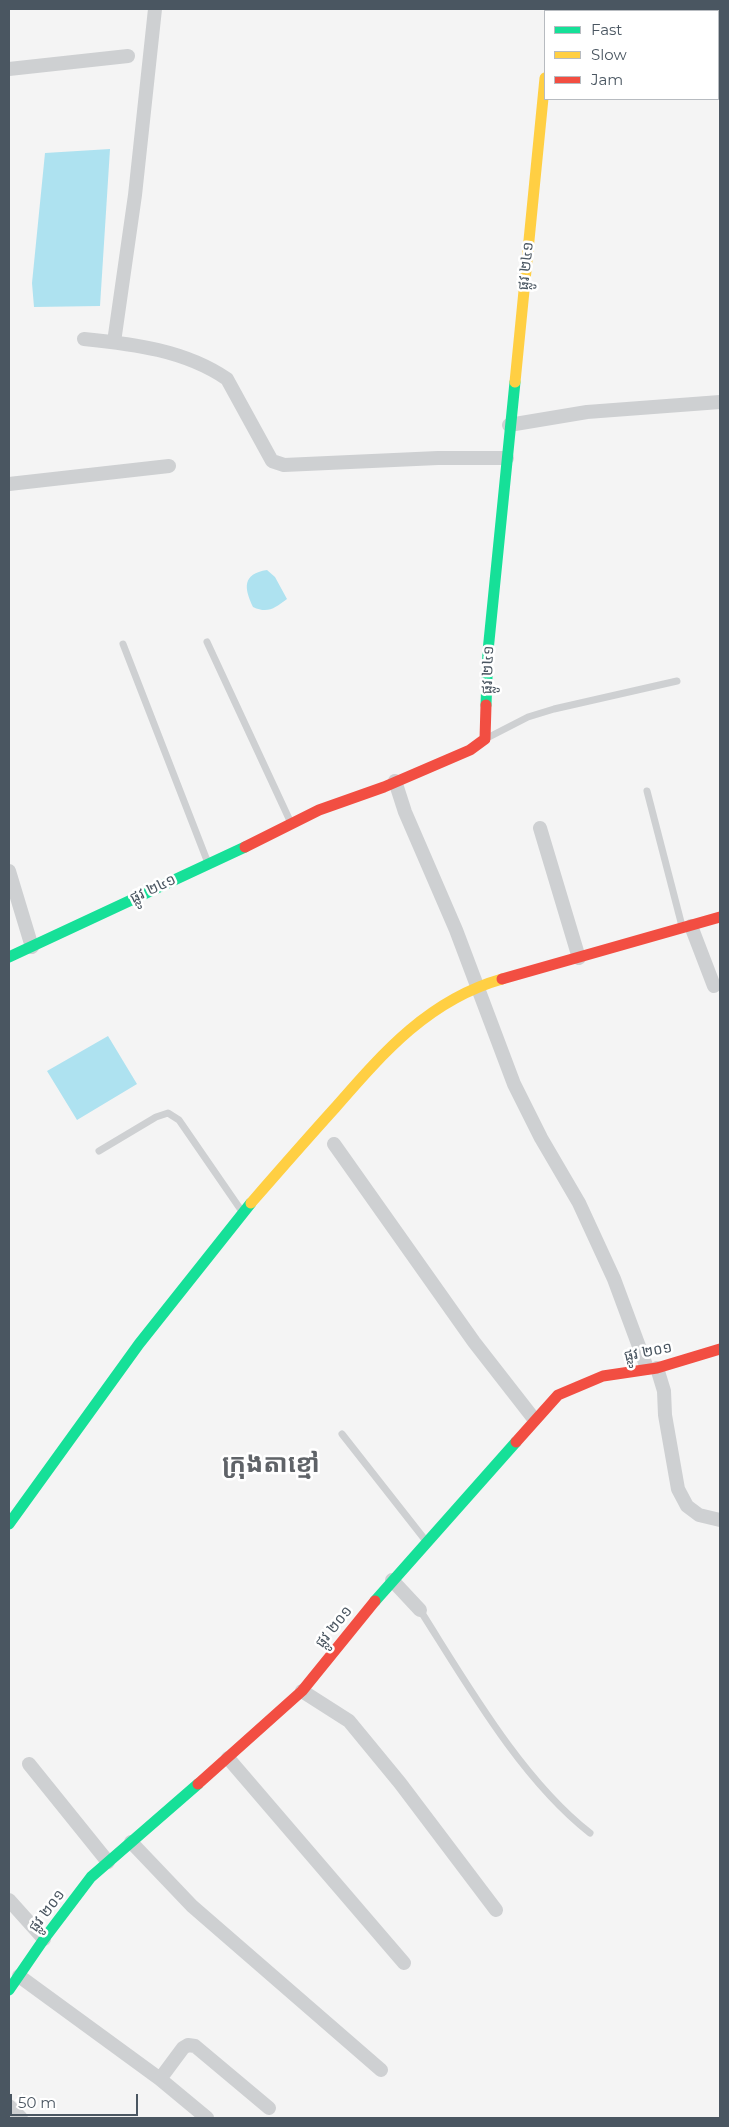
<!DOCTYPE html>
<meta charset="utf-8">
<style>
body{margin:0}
#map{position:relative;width:729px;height:2127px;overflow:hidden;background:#f4f4f4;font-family:Montserrat,sans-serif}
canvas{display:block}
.frame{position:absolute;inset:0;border:10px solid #4a5661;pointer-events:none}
.legend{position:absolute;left:544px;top:10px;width:175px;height:90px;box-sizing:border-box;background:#fff;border:1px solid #b7bbc0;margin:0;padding:6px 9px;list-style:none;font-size:15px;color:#4a5661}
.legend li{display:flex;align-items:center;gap:10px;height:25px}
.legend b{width:25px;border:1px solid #b7bbc0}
.scale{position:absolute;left:10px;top:2094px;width:128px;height:22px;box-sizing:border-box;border:2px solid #4a5661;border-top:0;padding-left:6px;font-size:15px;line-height:18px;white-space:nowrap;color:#4a5661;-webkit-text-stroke:4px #fff;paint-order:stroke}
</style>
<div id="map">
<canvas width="729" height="2127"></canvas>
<div class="frame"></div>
<ul class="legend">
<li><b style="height:6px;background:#16e098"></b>Fast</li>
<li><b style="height:6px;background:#ffcf43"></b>Slow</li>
<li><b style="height:6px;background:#f24e42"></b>Jam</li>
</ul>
<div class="scale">50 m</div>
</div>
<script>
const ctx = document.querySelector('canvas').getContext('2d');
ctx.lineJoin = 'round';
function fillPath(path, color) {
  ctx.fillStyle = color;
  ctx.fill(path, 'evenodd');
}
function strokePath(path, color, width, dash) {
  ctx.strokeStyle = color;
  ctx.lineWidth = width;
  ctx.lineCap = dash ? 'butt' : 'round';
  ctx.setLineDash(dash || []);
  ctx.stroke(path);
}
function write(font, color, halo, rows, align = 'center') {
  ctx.font = font + ' Montserrat,"Noto Sans Khmer",sans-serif';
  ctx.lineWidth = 5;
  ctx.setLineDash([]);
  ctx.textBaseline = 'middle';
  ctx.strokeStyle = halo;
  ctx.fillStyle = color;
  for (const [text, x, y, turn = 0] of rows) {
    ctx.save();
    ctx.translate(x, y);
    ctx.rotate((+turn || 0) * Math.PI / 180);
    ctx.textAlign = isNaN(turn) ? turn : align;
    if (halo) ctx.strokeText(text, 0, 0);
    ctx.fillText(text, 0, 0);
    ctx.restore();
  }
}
fillPath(new Path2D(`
 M110,149L100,306L34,307L32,283L45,153Z
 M267,570L275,577L287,599C275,608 268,614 253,607C244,588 242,574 267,570Z
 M108,1036L137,1084L77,1120L47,1071Z`), '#aee2f0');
strokePath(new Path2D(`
 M718,91H720
 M207,642L291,823
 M123,644L208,863
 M489,737L528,717L554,709L677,681
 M647,791L682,926
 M99,1151L156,1117L168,1113L179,1120L241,1210
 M342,1434L426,1541
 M420,1610C467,1684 521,1779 590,1833`), '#ced0d2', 7);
strokePath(new Path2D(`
 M553,11V9
 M9,69L128,56
 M84,339C133,344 185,350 227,379L272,461L284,465L438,458H507
 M114,342L135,195L155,9
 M509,425L587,412L720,402
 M9,484L169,466
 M395,781L405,812L456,930L514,1084L541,1138L579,1203L614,1279L647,1368
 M540,828L579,958
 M9,871L32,947
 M691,926L714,986
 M334,1144L474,1342L534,1419
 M657,1368L664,1391L665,1415L678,1489L687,1506L699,1515L720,1520
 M392,1580L420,1610
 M302,1691L349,1721L400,1783L496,1910
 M228,1758L404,1963
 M29,1764L108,1862
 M131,1842L192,1906L381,2070
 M9,1900L44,1939
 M19,1976L160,2079L207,2118
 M160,2079L183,2048L188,2045L195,2046L269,2108
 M9,2106L21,2118`), '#ced0d2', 14);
strokePath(new Path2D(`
 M486,705L488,651L515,382
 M9,957L245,847
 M9,1524L139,1344L251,1203
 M375,1601L516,1442
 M9,1990L44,1939L91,1877L198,1784`), '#16e098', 11);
strokePath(new Path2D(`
 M515,382L545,78
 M251,1203C278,1172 306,1140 334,1109C382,1054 428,1000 502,979`), '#ffcf43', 11);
strokePath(new Path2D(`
 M245,847L319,810L384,787L470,750L485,739L486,705
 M502,979L720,917
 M516,1442L558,1395L603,1376L657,1368L720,1349
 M198,1784L302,1691L375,1601`), '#f24e42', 11);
write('15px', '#4a5661', '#fff', [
 ["ផ្លូវ ២៤១",526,266,-84],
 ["ផ្លូវ ២៤១",488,670,-88],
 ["ផ្លូវ ២៤១",153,889,-25],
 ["ផ្លូវ ២០១",648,1352,-11],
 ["ផ្លូវ ២០១",334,1627,-51],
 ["ផ្លូវ ២០១",47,1911,-53]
]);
write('bold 25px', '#5f6368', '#fff', [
 ["ក្រុងតាខ្មៅ",271,1465]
]);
</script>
